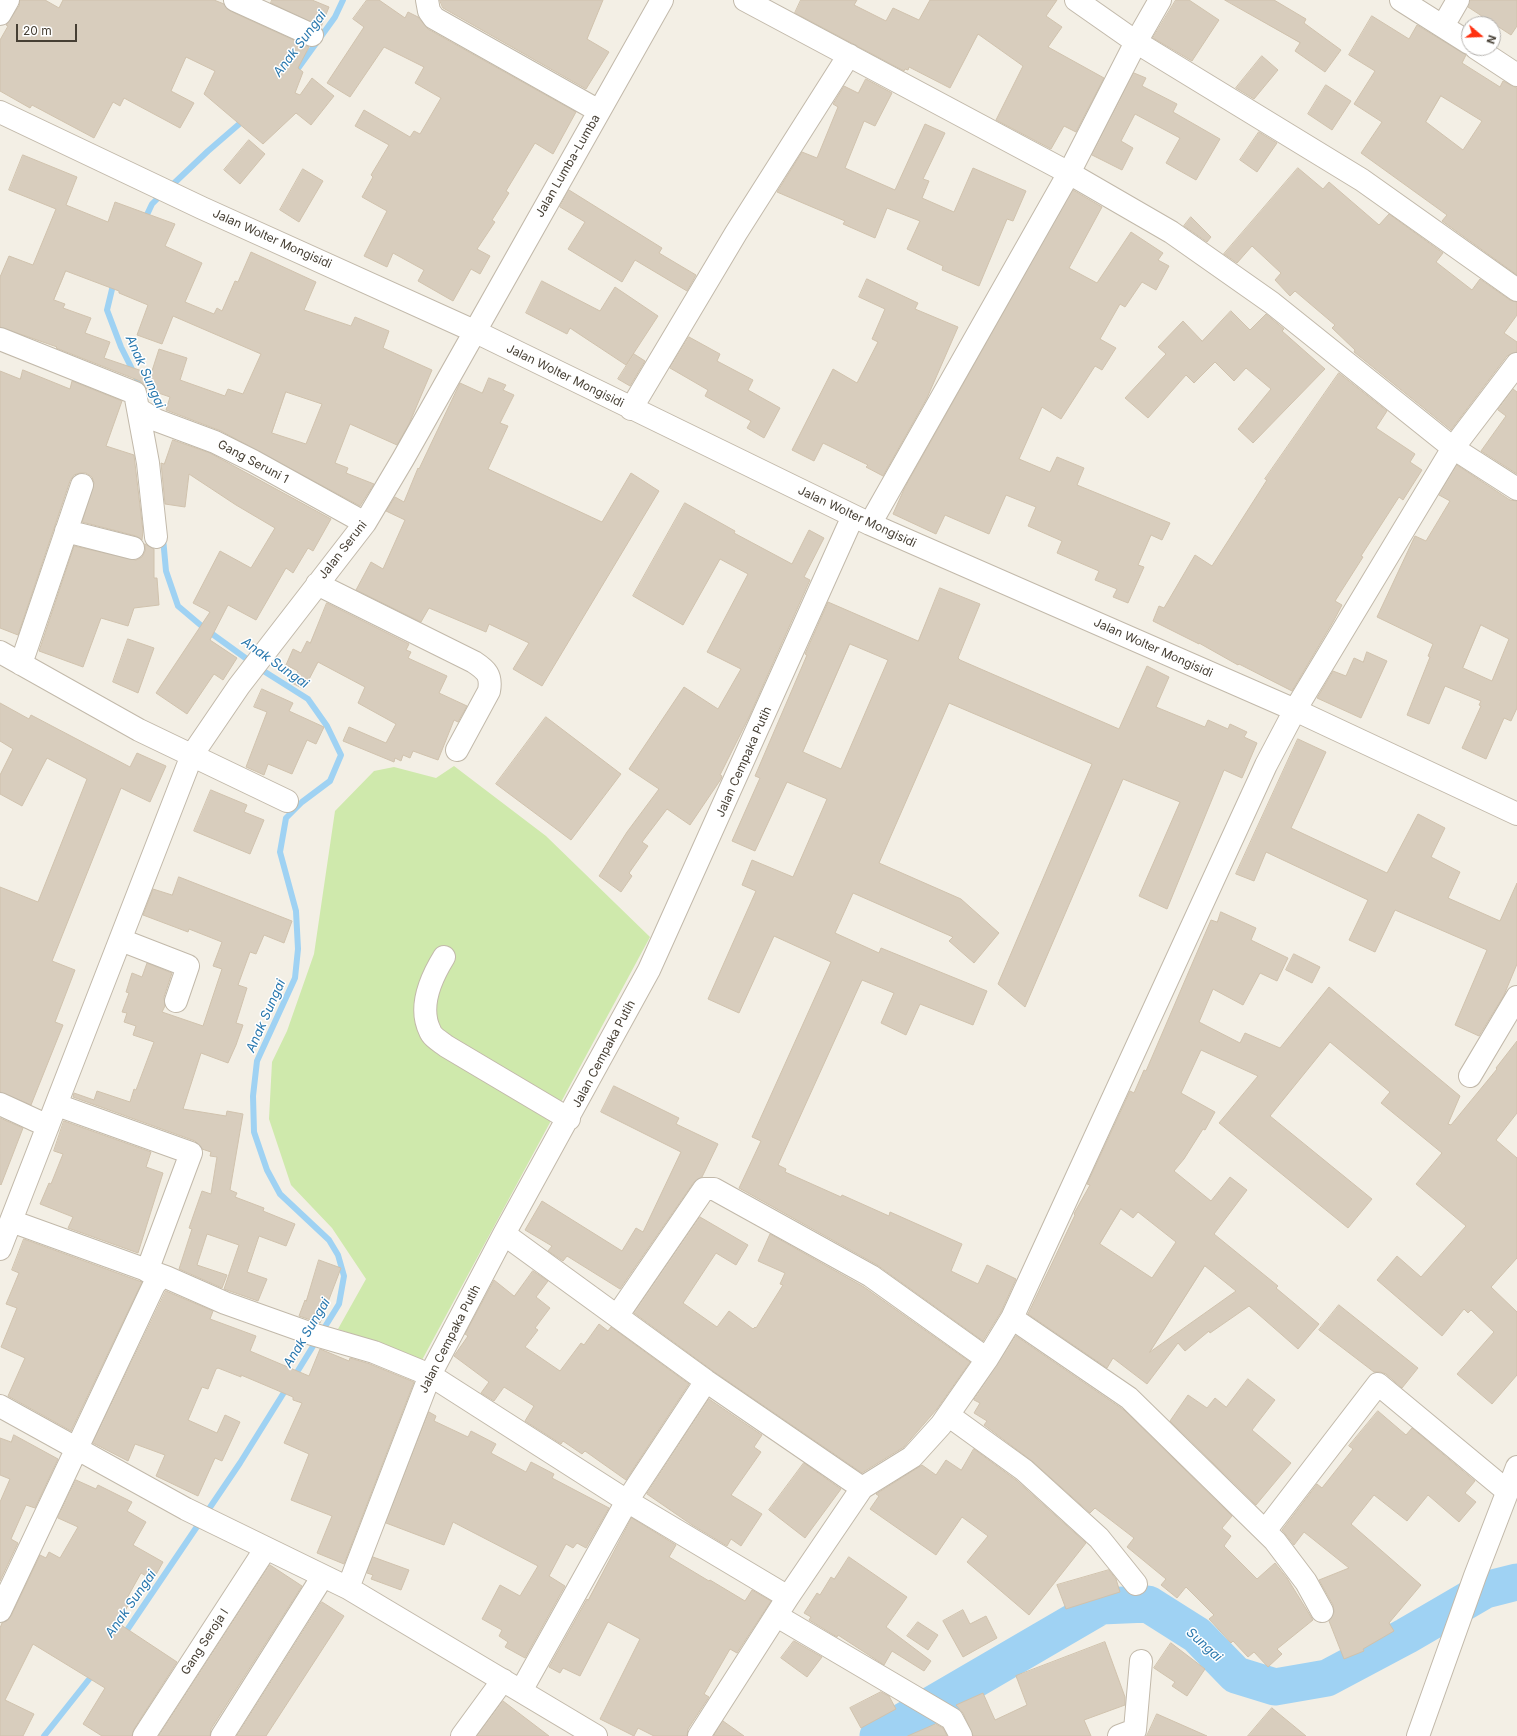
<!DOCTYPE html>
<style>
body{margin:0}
#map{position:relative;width:1517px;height:1736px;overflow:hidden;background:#f3efe5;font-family:Inter,sans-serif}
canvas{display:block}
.north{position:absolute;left:1461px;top:16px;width:40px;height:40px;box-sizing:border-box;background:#fff;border:1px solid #b5b2ae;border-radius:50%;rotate:109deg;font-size:11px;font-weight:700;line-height:16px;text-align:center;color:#463f34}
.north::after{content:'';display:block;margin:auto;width:14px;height:18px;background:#ff3110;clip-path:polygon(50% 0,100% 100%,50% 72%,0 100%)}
.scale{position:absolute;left:16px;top:24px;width:61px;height:18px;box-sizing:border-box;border:2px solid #463f34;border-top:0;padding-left:5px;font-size:12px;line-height:14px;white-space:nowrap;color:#463f34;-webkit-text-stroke:3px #fff;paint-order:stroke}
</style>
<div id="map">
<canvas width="1517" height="1736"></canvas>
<div class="north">N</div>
<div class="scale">20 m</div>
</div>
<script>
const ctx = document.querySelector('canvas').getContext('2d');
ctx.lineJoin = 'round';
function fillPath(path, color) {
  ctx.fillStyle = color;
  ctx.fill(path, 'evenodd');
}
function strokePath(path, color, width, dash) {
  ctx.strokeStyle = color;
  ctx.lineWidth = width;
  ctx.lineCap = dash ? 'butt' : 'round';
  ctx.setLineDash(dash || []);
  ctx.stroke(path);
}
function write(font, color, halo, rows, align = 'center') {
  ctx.font = font + ' Inter,sans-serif';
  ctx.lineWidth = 3;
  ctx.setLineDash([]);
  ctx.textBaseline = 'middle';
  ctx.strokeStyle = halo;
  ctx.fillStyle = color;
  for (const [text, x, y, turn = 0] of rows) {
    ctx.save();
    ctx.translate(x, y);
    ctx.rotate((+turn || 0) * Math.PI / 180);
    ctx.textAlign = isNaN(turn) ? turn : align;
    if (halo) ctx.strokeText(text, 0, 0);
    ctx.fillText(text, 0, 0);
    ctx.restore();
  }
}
fillPath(new Path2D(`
 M454,766L546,836L650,937L422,1360L338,1329L366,1279L332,1228L291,1185L269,1119L272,1062L287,1031L314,954L335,811L374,771L394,767L436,778Z`), '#cfe9ac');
strokePath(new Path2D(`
 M294,74L335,17L343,0
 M169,188L208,151L245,119
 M144,221L152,204L162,194
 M114,281L107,310L121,347L142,389
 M163,538L166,571L178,606L204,628L262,670L308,699L327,726L341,755L330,781L302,802L286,818L280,852L296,911L298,949L295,978L257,1061L253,1096L254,1132L267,1170L280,1194L329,1240L338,1255L344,1276L339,1304L294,1377
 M123,1636L240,1463L288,1386
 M44,1736L94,1673`), '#9fd2f3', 6);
strokePath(new Path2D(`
 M878,1736L1101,1606L1148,1604L1197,1635L1236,1675L1275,1687L1327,1678L1406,1636L1485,1590L1517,1582`), '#9fd2f3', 37);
const building = new Path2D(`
 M20,0H45L59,8L63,0H214L224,4L230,11L309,47L298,68L303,72L295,93L300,95L312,78L334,96L311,125L296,113L263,144L204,94L215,71L186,57L171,91L194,103L180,128L124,98L120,106L113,102L94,138L32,105L30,108L0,91V40L8,26L6,25L19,6Z
 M272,0H312L329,7L321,27L271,3Z
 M367,0H379L405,18L408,12L418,17L428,29L576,112L553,154L535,143L506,191L509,193L492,220L495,222L477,249L490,256L480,274L471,269L453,301L418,281L424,270L393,253L387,267L364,256L387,211L362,197L373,177L371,175L389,145L355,126L364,110L410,137L414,131L420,134L441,98L415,83L424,67L384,47L350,97L327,83L364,27L353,19Z
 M440,0H603L587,39L609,52L586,89L443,8Z
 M801,0H857L854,5L886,21L893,8L919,20L930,0H1057L1046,16L1062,27L1048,47L1104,78L1076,132L1064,126L1051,149L996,120L1023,66L978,34L950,88L909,67L908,70L905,69L904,71L795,13Z
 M1176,0H1189L1219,20L1192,61L1153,38Z
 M1225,0H1274L1306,19L1304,23L1341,50L1325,72L1295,51L1300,43Z
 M1470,0H1517V26L1511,35L1468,7Z
 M1372,16L1409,39L1417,25L1466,55L1462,63L1500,87L1503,81L1517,88V275L1442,221L1447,215L1361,153L1382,122L1354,104L1375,71L1349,55ZM1441,96L1482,121L1463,150L1426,122Z
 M1262,56L1278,70L1254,99L1236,88Z
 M1134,73L1146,78L1142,86L1177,104L1173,112L1220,139L1196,180L1166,163L1180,138L1135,114L1121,141L1133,148L1122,170L1092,155Z
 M866,79L892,93L875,126L864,121L845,168L895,190L925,124L945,133L923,179L929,181L922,198L954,212L973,168L1026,191L1013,221L1007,219L979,286L942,270L943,266L907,249L920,221L887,208L875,238L843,224L845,221L777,192L802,152L817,158L838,107L833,104L844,86L858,93Z
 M1326,85L1351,101L1332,130L1308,114Z
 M1259,132L1277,143L1257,172L1240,160Z
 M249,140L265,154L240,184L224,170Z
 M23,155L77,177L66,205L108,222L115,202L175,224L165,246L202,263L185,302L214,314L217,308L222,311L235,281L238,282L251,252L316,282L304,310L351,326L355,317L389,331L383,348L432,370L409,424L397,445L350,424L335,463L348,468L346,473L374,484L360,506L221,431L166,410L170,397L147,389L140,381L56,348L57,347L0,327V277L9,256L33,265L56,209L9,190ZM66,271L119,291V293L148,305L137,335L162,344L173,316L261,354L243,394L228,389L225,396L180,380L187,358L159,349L151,374L104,358L110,342L85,333L91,318L63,308L65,304L54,300ZM286,392L322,404L306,444L272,433Z
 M1298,168L1323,189L1329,182L1379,225L1389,214L1443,253L1436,262L1472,290L1480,279L1510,300L1517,302V315L1504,333L1517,342V352L1507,356L1451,430L1354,352L1355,350L1332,328L1335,325L1295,291L1290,296L1275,280L1281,273L1252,246L1237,263L1224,254Z
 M303,169L323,181L299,222L280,210Z
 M569,190L662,248L659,253L696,275L687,291L635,260L622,282L568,249L585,222L560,207Z
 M1073,190L1102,207L1069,268L1097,283L1131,232L1163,253L1158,260L1169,266L1156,290L1142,282L1125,307L1120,304L1100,339L1116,348L1102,370L1095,366L1061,419L1042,407L1019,459L1050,472L1057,457L1084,468L1077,485L1170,523L1162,540L1151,535L1138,565L1144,567L1128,603L1113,597L1117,589L1095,580L1099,571L1057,553L1062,541L1028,526L1036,507L1006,495L989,534L945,515L936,534L893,514L905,487Z
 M1191,217L1211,237L1207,242L1184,226Z
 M867,279L918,303L915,309L958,327L927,398L883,476L866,467L868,465L823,443L814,461L792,450L833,369L857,383L878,342L872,339L885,309L859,297Z
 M542,281L600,311L615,287L658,316L626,365L570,328L567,334L526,313Z
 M1231,311L1250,330L1266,314L1284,329L1282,331L1325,369L1253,443L1238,429L1271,389L1246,368L1234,381L1215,362L1194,383L1186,375L1148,418L1125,398L1166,354L1158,347L1183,321L1202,341Z
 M689,337L720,354L717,361L753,380L748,390L780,408L764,438L747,428L751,421L705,396L708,390L670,368Z
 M634,354L645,361L630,386L618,379Z
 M23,370L70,389L72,381L122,401L106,446L134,455L143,531L142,540L136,536L82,522L94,483L92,477L86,473H80L74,475L70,481L18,635L0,628V371L20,379Z
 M1339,373L1387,411L1376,428L1415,454L1410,462L1422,470L1403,500L1399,497L1361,556L1363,557L1335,601L1342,605L1333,622L1292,691L1239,664L1238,665L1199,643V644L1153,621L1159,606L1164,608L1195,555L1212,566L1267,480L1265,479Z
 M489,378L506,385L503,390L514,395L500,423L508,426L488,469L602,522L631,473L659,491L542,686L513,669L529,643L489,624L486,632L429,608L421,622L356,590L371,562L383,569L405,520L386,511L395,497L404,502L418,468L419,469L460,383L482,393Z
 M1513,389L1517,392V474L1481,451L1506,416L1498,410Z
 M173,440L210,453L331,519L313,551L308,548L293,573L286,568L256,620L228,605L210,640L237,658L223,680L214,674L187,714L156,693L210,612L193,603L220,551L251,568L275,528L236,505L189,474L185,507L165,504L161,463L164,464Z
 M1457,465L1510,500L1517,501V708L1511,721L1504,718L1486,759L1462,748L1481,706L1479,705L1481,701L1445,686L1429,724L1407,715L1430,657L1428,656L1433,644L1377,617L1415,536L1426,541L1450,501L1439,495ZM1481,625L1509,639L1492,681L1463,668Z
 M685,503L735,531L734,533L792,564L809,530L824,538L804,577L810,580L749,717L720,775L722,776L721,779L690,825L667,809L642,842L648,846L629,873L632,876L621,892L599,876L627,832L659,789L629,769L684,687L718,709L741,669L707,652L748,574L720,559L683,625L633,596Z
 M145,544L154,549V578H157L159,605L134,608L128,626L101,618L83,667L39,651L74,546L136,560L142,557L145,551Z
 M940,588L980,604L958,658L960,660L1119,729L1147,666L1169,677L1156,707L1205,727L1208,720L1228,729L1230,724L1247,732L1244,737L1257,743L1242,778L1224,770L1167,909L1139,896L1180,802L1123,779L1025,1007L998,984L1092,764L949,703L879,863L961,899L999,933L974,963L949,941L953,937L853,893L835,933L879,953L881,948L987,991L973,1025L920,1004L906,1035L881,1023L894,993L862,980L778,1165L786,1169L785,1172L841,1197L842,1195L889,1216L890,1212L962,1244L951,1271L978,1284L987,1265L1016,1279L1001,1312L983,1341L877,1265L739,1188L761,1141L752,1137L831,962L774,936L739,1013L708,999L756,891L742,885L752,860L793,877L827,799L787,782L755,851L732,841L760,778L755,776L807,655L805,654L828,602L918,641ZM850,644L888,660L841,769L803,752Z
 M327,603L409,644L406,650L411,652L408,658L447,676L439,693L467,706L458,722L454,720L438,760L413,751L410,758L403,755L401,761L395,758L394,762L343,741L349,727L386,743L396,724L358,703L365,687L318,662L304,689L292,683L298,671L286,665L293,649L301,653L307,641L310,643Z
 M128,639L154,648L138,693L113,682Z
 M1367,652L1387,661L1361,718L1317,698L1333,671L1346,676L1354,658L1363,662Z
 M262,689L293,703L289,711L324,727L316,744L307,740L292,774L268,764L264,775L246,767L267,712L254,707Z
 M0,703L29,719L31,715L130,767L137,753L166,766L150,802L121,788L52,961L75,970L55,1022L63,1025L31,1105L0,1092V887L38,902L87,779L47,758L22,806L0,794V775L13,749L0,741Z
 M546,717L621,774L571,840L496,784Z
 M1298,739L1326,752L1291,828L1387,873L1418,814L1445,828L1431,857L1460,872L1448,898L1500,921L1517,883V964L1504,995L1479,1036L1455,1025L1487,950L1395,910L1375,952L1349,940L1368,900L1266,852L1254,881L1236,874Z
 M211,790L247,805L244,812L264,820L250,854L194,831Z
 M179,877L292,921L284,943L264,935L256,954L250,952L238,985L247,988L236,1023L243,1025L236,1045L228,1063L201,1053L183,1109L226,1116L227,1111L243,1114L230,1190L237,1193L235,1197L264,1208L263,1211L295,1224L286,1246L259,1236L247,1272L267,1279L258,1301L224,1289L239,1245L207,1234L197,1265L227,1275L222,1288L179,1269L192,1229L189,1228L202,1191L211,1194L217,1157L210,1156L211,1152L202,1149L195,1141L73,1097L74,1093L94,1100L97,1091L130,1102L134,1089L136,1090L154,1042L133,1035L136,1026L124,1022L127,1013L122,1012L129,993L126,992L132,973L142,977L147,963L172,973L164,997L165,1006L162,1012L203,1026L222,969L213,966L222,942L189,929L188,932L143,915L153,889L172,895Z
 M1221,912L1256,928L1251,940L1288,958L1277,981L1260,973L1243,1005L1213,989L1199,1022L1240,1043L1245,1033L1280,1048L1329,987L1460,1096L1448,1124L1451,1125L1497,1069L1496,1068L1517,1041V1113L1496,1140L1517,1158V1258L1491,1287L1517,1312V1375L1492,1404L1457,1374L1494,1332L1471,1310L1468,1313L1464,1309L1442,1336L1377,1280L1397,1256L1421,1277L1466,1226L1416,1184L1442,1153L1381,1103L1390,1092L1330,1042L1270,1116L1372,1199L1348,1228L1219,1123L1258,1076L1201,1050L1181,1093L1215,1112L1205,1130L1203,1129L1184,1159L1174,1171L1211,1201L1230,1177L1247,1190L1214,1234L1278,1286L1276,1288L1319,1324L1298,1349L1249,1306L1210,1333L1209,1331L1185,1351L1178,1343L1147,1384L1113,1358L1107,1368L1028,1314L1075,1215L1074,1214L1076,1210L1090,1185L1087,1184L1130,1091L1134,1093L1144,1070L1146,1071L1211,920L1217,922ZM1121,1209L1133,1218L1138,1212L1176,1242L1152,1278L1100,1244ZM1205,1266L1236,1291L1150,1352Z
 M1294,954L1320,967L1312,983L1286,970Z
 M614,1086L679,1118L676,1124L718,1144L702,1177L694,1182L620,1289L567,1256L563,1261L548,1251L552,1246L525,1230L542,1201L622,1251L636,1228L643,1232L681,1152L601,1112Z
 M0,1118L23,1128L1,1185L0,1184Z
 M64,1121L151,1152L146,1167L163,1173L138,1253L68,1228L73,1217L40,1204L49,1183L51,1184L63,1154L54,1151Z
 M700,1217L748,1245L736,1265L716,1253L683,1303L717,1327L729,1311L753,1329L755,1327L756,1328L783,1285L780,1284L785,1273L758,1261L770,1234L864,1287L970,1362L937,1409L904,1447L862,1473L713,1371L634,1313Z
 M24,1239L142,1282L71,1431L8,1396L25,1358L1,1347L17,1308L6,1304L19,1273L12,1270Z
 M319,1260L341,1268L320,1323L299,1316L305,1300L306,1301Z
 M533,1271L548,1281L536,1297L550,1308L535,1328L538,1330L525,1347L560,1371L581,1343L584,1345L599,1324L608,1331L611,1327L689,1384L626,1480L585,1451L582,1454L563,1441L561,1444L525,1421L534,1406L504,1387L494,1401L481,1393L489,1382L454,1356L468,1336L465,1334L494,1280L514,1296Z
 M166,1291L213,1311L210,1319L256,1336L250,1351L309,1376L320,1349L349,1361L350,1358L370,1364L414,1382L344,1564L317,1553L332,1516L291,1500L309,1454L284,1443L302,1403L293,1400V1397L241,1375V1377L218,1368L216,1369L208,1389L202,1387L188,1420L217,1433L225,1415L240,1422L222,1461L215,1458L198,1496L156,1476L165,1455L135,1444L128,1461L93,1443Z
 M1339,1305L1418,1368L1402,1388L1386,1374L1380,1372H1374L1319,1330Z
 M1016,1336L1124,1410L1232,1516L1222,1528L1231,1536L1224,1546L1257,1579L1275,1563L1287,1578L1313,1620L1277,1649L1282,1654L1268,1667L1254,1652L1248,1657L1233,1641L1231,1643L1209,1619L1214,1615L1186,1587L1177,1598L1161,1585L1166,1579L1127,1547L1134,1538L1095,1508L1090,1513L1032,1461L984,1425L987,1421L974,1413L980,1403L974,1400Z
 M1248,1379L1275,1400L1252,1430L1291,1463L1256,1505L1170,1421L1188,1395L1207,1408L1215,1398L1226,1407Z
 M709,1399L762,1435L754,1447L761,1452L731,1495L762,1514L741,1546L731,1539L727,1546L692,1525L647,1494Z
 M1378,1411L1406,1435L1412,1428L1475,1481L1465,1493L1476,1502L1459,1522L1428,1495L1407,1521L1374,1495L1351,1524L1421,1585L1389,1623L1394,1631L1363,1649L1364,1651L1344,1659L1329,1621L1334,1612L1333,1605L1319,1580L1349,1568L1304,1532L1294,1545L1282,1530L1317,1484L1322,1488L1353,1449L1349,1446Z
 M429,1412L436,1416L434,1421L468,1437L471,1431L496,1444L491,1453L526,1472L531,1462L554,1474L552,1478L609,1508L586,1548L577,1543L573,1548L566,1544L549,1576L565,1586L525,1658L505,1647L508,1642L499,1636L502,1630L482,1619L500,1585L520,1596L538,1566L453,1522L444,1545L386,1523Z
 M14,1435L58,1459L35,1508L26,1505L11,1539L18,1543L0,1581V1502L10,1479L0,1475V1438L11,1442Z
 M974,1449L1016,1480L1086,1543L1029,1615L967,1562L988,1536L962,1517L936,1555L870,1509L879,1496L876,1494L922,1465L936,1475L946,1460L961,1470Z
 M804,1463L841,1489L805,1538L769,1510Z
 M76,1480L96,1489L98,1485L132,1502L127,1511L146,1522L133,1545L163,1562L153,1580L141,1573L126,1600L130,1602L118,1623L177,1662L134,1729L132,1736H102L83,1724L105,1688L33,1644L5,1700L34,1714L23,1736H0V1628L2,1623L11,1616L40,1555L46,1558L49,1552L60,1558L78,1527L58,1518Z
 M632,1518L676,1545L669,1557L709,1581L710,1580L745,1601L752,1590L771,1601L737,1653L730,1649L704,1694L709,1697L688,1729L687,1736H654L638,1728L634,1736L600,1719L640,1639L608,1622L580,1676L563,1668L560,1673L549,1667L587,1599L588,1600Z
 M373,1557L409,1570L401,1590L371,1579L373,1575L367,1573Z
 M849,1557L907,1597L886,1627L931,1661L924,1671L892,1651L884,1665L838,1635L837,1637L809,1620L811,1617L804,1613L817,1593L820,1595L831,1577L834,1579Z
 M270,1565L302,1586L211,1729L210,1736H159Z
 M1109,1570L1116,1579L1120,1592L1066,1609L1057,1585Z
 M322,1602L344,1616L266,1736H237Z
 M963,1610L970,1624L986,1616L997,1638L963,1657L943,1621Z
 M918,1622L938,1635L928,1650L907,1636Z
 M794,1641L822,1657L807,1677L781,1658Z
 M1105,1642L1125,1697V1705L1084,1720L1091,1736H973L963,1713L956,1705L983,1693L995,1720L1027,1705L1016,1676Z
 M1171,1643L1205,1669L1187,1696L1172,1686L1175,1682L1154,1668Z
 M881,1692L889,1696L896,1709L861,1728L850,1708Z
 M503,1701L549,1736H477Z
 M1272,1708L1306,1736H1248Z
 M1157,1714L1207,1736H1147Z
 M723,1721L744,1736H714Z
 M936,1724L943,1728L947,1736H908Z`);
fillPath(building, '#d8cdbd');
strokePath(building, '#d0c2ad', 1);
const minor = new Path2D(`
 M235,0L312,35
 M427,0L429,11L434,18L599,111
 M745,0L1069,173L1171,232L1272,303L1453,448L1517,489
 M1076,0L1136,42L1362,180L1517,290
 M1401,0L1469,43
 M0,14L8,0
 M1443,26L1458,0
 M1476,48L1517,75
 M0,112L202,208L474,331L870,524L1295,710L1517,814
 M0,339L135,393L148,463L156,537
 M138,409L156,420L215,442L253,461L365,523
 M631,409L736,233L849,55
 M870,524L1069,173L1136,42L1160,0
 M66,531L133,548
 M317,584L474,662C486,670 492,675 489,691L457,750
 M0,652L139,730L287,801
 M21,664L82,485
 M121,940L188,966L176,1001
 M444,957C431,978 418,1007 430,1031C432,1037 441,1042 446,1046L569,1119
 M1470,1076L1517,997
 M0,1104L48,1126
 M57,1105L191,1153L147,1271
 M11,1221L166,1277L225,1303L312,1334L374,1352L430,1375L627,1501L788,1597
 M504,1234L706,1381L862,1488
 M0,1249L192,755L239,686L365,523L403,459L662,0
 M617,1316L704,1189H714L871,1276L987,1359
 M1012,1318L1129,1398L1275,1541L1306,1582L1322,1611
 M0,1406L186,1509L348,1588L596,1736
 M948,1415L1024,1470L1099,1538L1136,1584
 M1265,1531L1378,1384L1507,1491
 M348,1588L430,1375L504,1234L649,970L853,516
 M0,1611L154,1285L162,1276
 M777,1616L952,1719L961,1736
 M521,1691L627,1501L706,1381
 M144,1736L266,1548
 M222,1736L323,1576
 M462,1736L503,1680
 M699,1736L788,1597L862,1488L912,1457L941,1425L987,1359L1012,1318L1266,765L1295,710L1453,448L1517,364
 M1119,1736L1135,1730L1141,1661
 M1418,1736L1475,1576L1517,1467`);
strokePath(minor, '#c2b9aa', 24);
strokePath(minor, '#fff', 22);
write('12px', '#463f34', '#fff', [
 ["Jalan Lumba-Lumba",568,166,-60],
 ["Jalan Wolter Mongisidi",272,239,24],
 ["Jalan Wolter Mongisidi",565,376,26],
 ["Gang Seruni 1",253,462,28],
 ["Jalan Wolter Mongisidi",857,517,25],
 ["Jalan Seruni",343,550,-52],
 ["Jalan Wolter Mongisidi",1153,648,24],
 ["Jalan Cempaka Putih",744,762,-66],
 ["Jalan Cempaka Putih",604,1054,-62],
 ["Jalan Cempaka Putih",450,1339,-63],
 ["Gang Seroja I",205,1642,-57]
]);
write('italic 13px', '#2978ae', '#fff', [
 ["Anak Sungai",300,44,-53],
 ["Anak Sungai",145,372,66],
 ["Anak Sungai",275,663,35],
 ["Anak Sungai",266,1016,-66],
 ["Anak Sungai",307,1333,-59],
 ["Anak Sungai",131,1604,-55],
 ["Sungai",1204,1645,42]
]);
</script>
